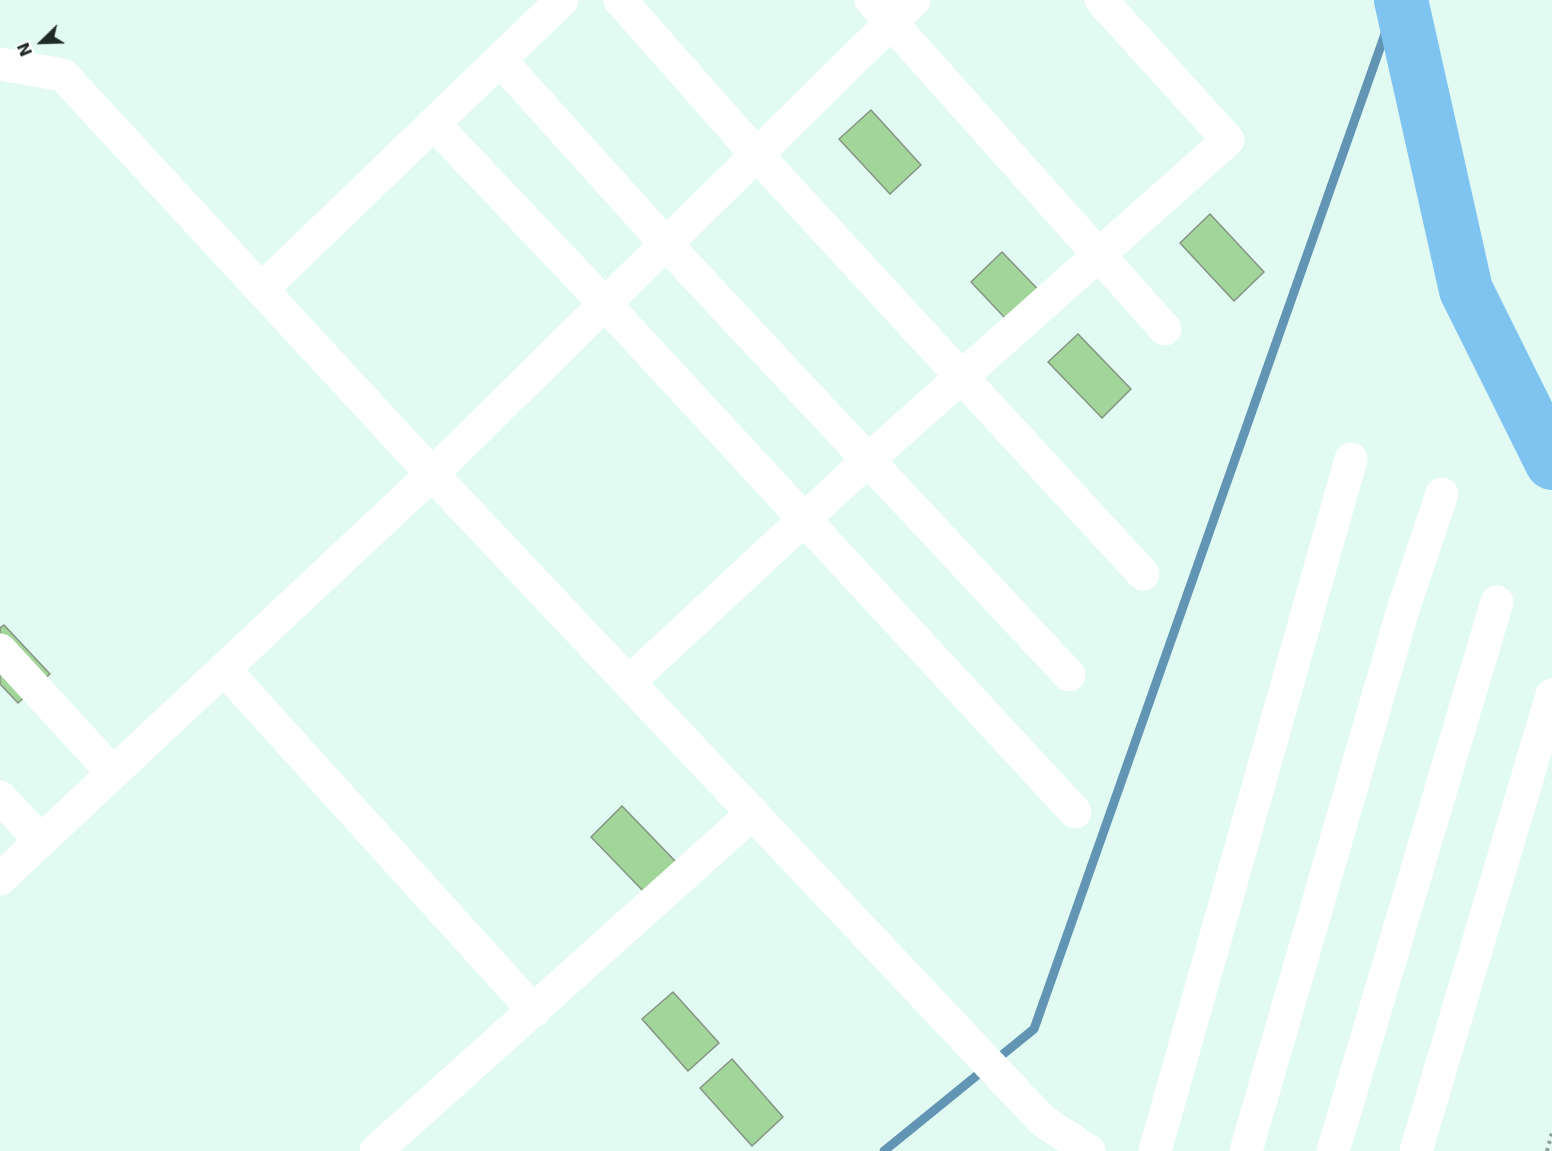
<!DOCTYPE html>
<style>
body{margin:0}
#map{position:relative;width:1552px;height:1151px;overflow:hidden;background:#e1faf2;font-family:"DejaVu Sans",sans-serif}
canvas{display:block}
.north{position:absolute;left:12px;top:12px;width:60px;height:60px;-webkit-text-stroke:4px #fff;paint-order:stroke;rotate:247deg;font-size:16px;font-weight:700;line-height:24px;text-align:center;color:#202a27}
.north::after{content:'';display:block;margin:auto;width:21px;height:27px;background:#202a27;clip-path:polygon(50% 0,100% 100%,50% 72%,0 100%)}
</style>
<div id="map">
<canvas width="1552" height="1151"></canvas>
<div class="north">N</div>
</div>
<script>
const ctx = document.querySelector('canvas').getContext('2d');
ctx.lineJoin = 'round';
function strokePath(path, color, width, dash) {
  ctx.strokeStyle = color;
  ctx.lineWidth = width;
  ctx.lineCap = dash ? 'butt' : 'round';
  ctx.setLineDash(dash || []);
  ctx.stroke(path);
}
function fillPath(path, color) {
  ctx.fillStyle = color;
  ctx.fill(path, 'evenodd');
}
strokePath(new Path2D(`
 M884,1151L1034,1029L1397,0`), '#6295b4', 9);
strokePath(new Path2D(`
 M1401,0L1466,290L1552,463`), '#7fc3f1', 54);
const building = new Path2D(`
 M871,110L921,165L890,194L839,139Z
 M1210,214L1264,272L1234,301L1180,243Z
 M1002,252L1054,306L1022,336L971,282Z
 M1078,334L1131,389L1102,418L1048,362Z
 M4,625L50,674L18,703L0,684V628Z
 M622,806L678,864L647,895L591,837Z
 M673,992L719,1043L688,1071L642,1019Z
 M732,1059L783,1117L752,1146L700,1088Z`);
fillPath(building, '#a2d59a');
strokePath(building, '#859383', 1.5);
strokePath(new Path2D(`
 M1547,1151L1552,1133`), '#8b9d97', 4, [3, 4.5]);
strokePath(new Path2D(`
 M620,0L757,155L1143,574
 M871,0L1165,329
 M500,60L666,244L1069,675
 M0,64L63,75L432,474L1043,1121L1089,1151
 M434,124L605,304L1075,812
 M261,290L562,0
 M0,650L113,773
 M224,669L534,1011
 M629,682L868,460L1228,140L1101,0
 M0,797L41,841
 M0,879L432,474L914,0
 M376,1151L753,813
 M1155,1151L1351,459
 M1246,1151L1405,603L1442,494
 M1333,1151L1497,602
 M1416,1151L1552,695`), '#fff', 33);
</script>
